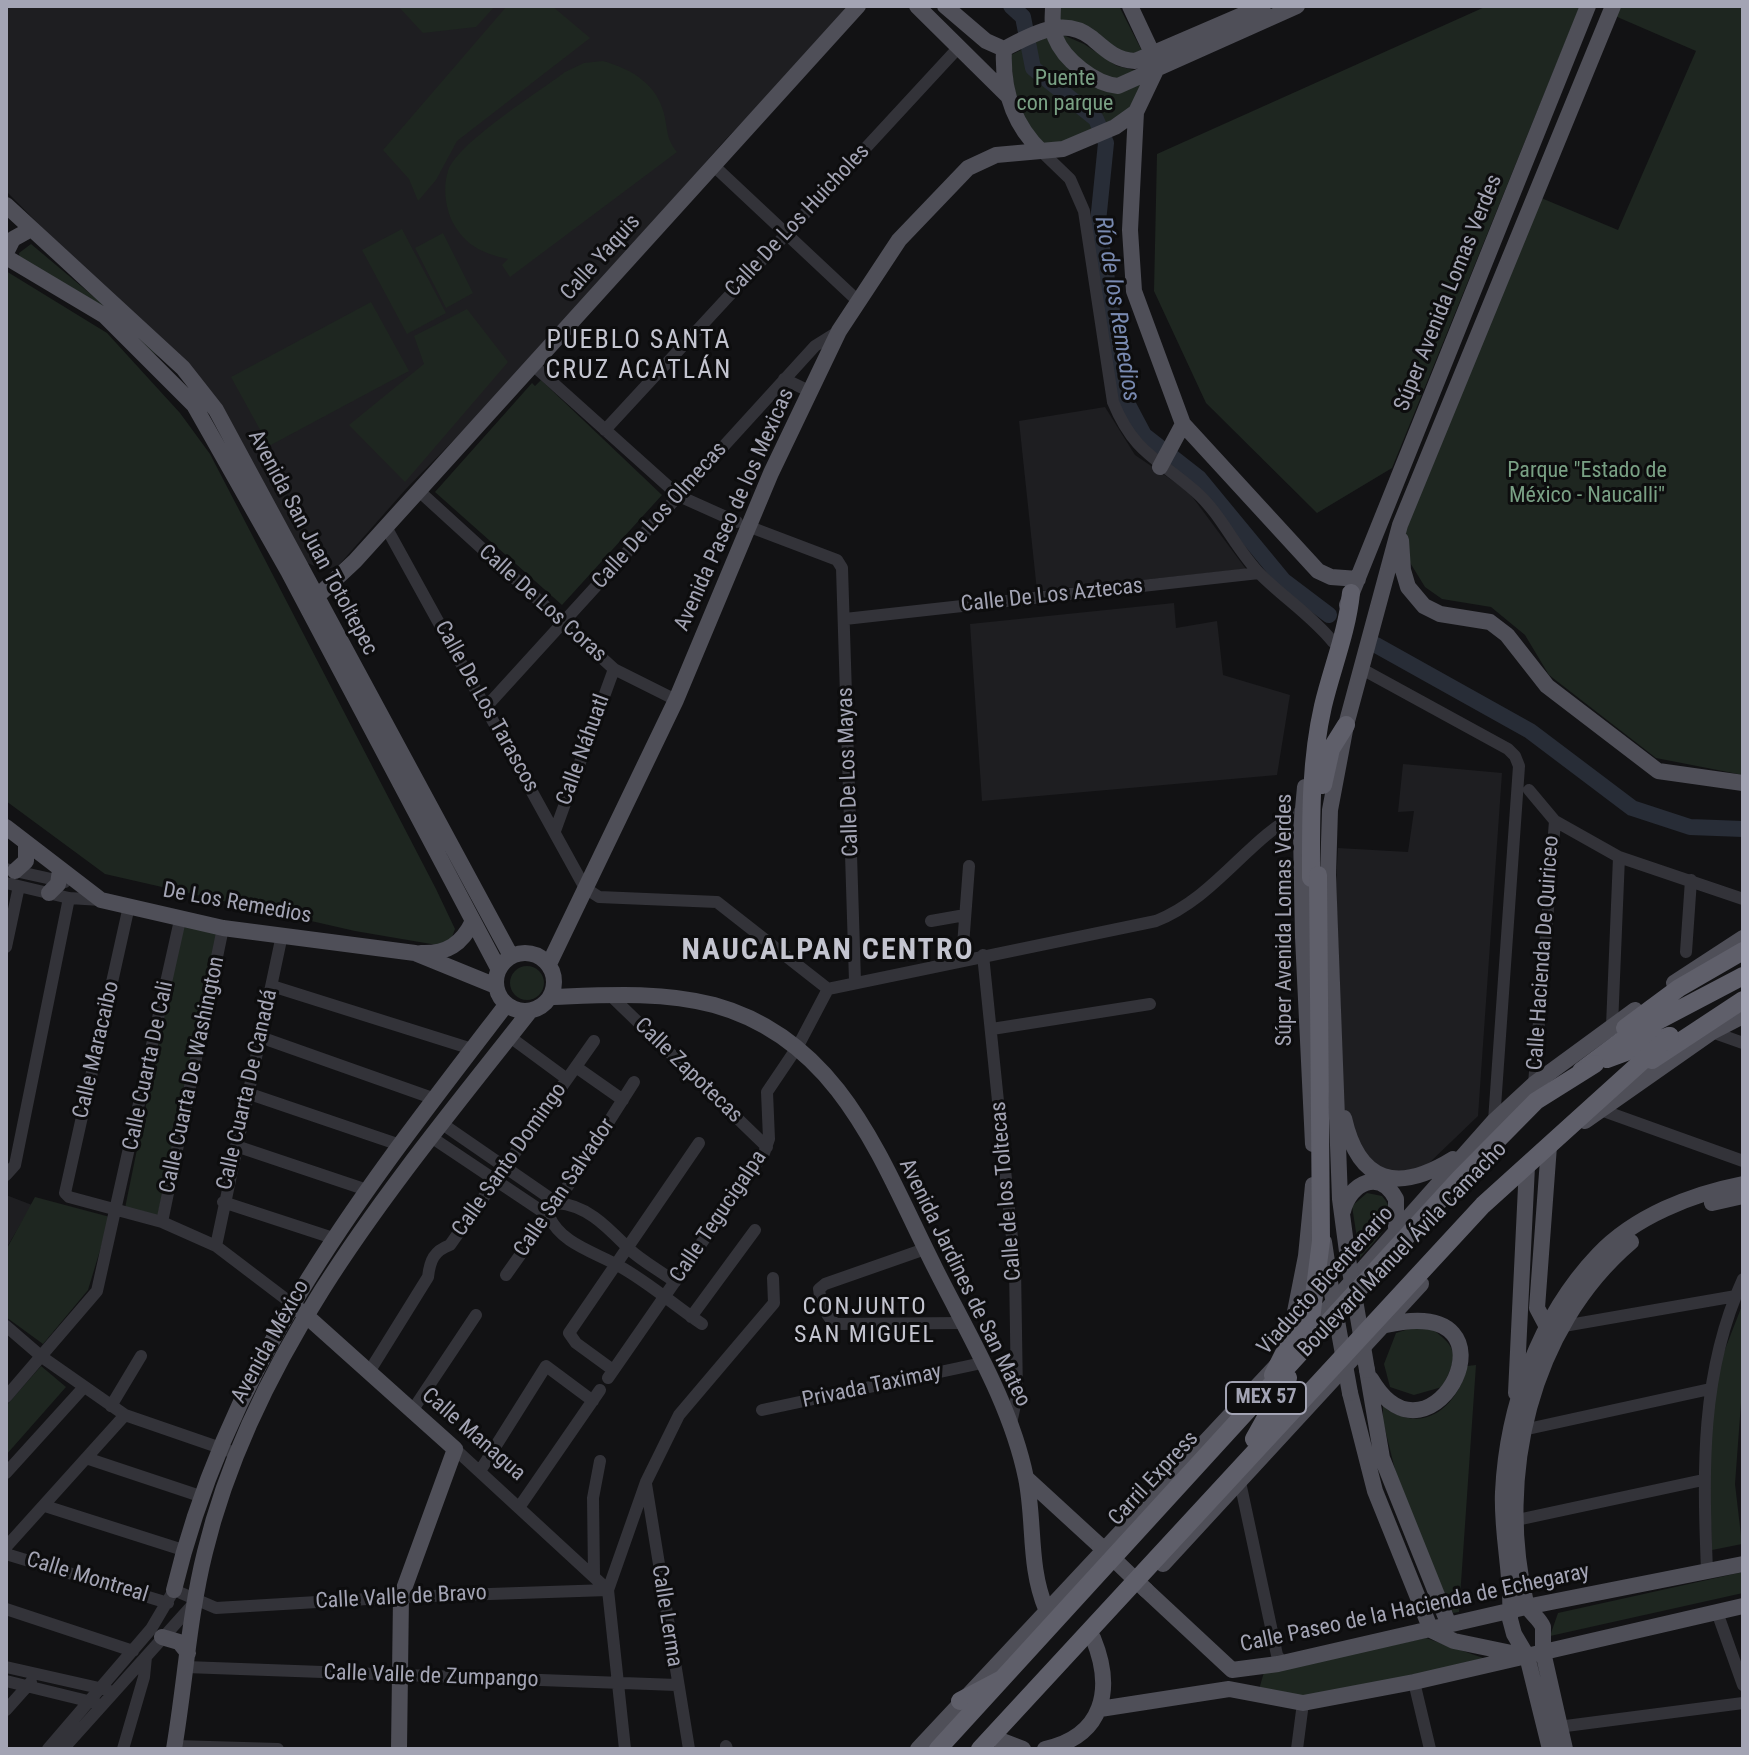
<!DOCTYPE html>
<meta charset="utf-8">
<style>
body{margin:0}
#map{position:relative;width:1749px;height:1755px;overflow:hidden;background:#121214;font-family:"Roboto Condensed",sans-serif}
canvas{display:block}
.frame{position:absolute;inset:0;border:8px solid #a3a4b4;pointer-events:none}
</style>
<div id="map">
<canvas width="1749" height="1755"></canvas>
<div class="frame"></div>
</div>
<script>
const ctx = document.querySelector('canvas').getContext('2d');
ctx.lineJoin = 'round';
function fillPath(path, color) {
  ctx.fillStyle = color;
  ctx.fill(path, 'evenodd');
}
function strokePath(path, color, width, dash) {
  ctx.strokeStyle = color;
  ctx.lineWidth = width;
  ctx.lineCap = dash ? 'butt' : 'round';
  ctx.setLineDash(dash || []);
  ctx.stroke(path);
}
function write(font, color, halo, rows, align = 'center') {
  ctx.font = font + ' "Roboto Condensed",sans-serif';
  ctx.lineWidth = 6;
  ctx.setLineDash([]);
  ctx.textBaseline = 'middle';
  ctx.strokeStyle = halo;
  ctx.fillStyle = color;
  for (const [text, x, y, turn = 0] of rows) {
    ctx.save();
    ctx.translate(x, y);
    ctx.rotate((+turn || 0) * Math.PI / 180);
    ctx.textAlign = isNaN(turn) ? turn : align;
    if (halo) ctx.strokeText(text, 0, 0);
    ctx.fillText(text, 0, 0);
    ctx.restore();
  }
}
fillPath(new Path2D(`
 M6,6H856L726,139L531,361L406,489L338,566L324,570L305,562L221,409L6,191Z
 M1105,407L1135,455L1188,491L1246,569L1037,591L1019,421Z
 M1174,603L1176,628L1217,621L1223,675L1290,695L1277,775L982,801L970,624Z
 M1403,764L1502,773L1478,1116L1427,1165L1406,1174L1382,1170L1358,1157L1344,1117L1336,883L1338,848L1408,852L1414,811L1398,812Z
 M6,1195L32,1205L7,1247H6Z`), '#1e1e21');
fillPath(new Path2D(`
 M495,6L476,27L423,33L399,7Z
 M507,6H552L590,38L457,141L436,180L418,201L409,179L383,150Z
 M1058,6H1119L1143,53L1128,57L1058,21Z
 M1487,6H1580L1392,468L1317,513L1206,403L1154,291L1157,154Z
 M1620,6H1743V775L1656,758L1549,675L1525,635L1491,607L1442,599L1425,587L1409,561L1400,525L1534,195L1618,230L1696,51L1615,16Z
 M1063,35L1084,44L1117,66L1151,74L1124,118L1062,146L1041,144C1017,120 1013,88 1011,55L1047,37Z
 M603,61C632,69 659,85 665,118C668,134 667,139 677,152L510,277L502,265L508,259C481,253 464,245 451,219C445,204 443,186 448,171C457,143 539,92 565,72L584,63Z
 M402,229L446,313L407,334L362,250Z
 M443,233L473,293L446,308L415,248Z
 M31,244L156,349L158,356L20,263L19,253Z
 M6,271L107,333L180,413L210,454L436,889L455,929L451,940L437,945L355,931L105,874L6,801Z
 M371,302L409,371L269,446L231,377Z
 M467,309L508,362L405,482L349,425L424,364L414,336Z
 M541,380L662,495L562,605L435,492L532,383L535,386Z
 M183,924L219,931L156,1223L124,1213Z
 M510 983a17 17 0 1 1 34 0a17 17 0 1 1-34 0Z
 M1367,1193L1382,1196C1403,1218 1374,1241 1360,1258L1352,1206Z
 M35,1197L110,1217L88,1290L43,1344L6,1317V1250Z
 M1743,1303V1376L1735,1484L1742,1544L1712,1550L1708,1446L1715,1375Z
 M1425,1324C1456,1346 1461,1352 1442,1387L1414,1395L1390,1387L1384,1364L1396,1333Z
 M1476,1365L1459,1612L1453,1613L1400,1490L1383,1421V1404C1387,1411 1391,1412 1398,1415C1434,1430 1461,1397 1467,1366Z
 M41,1366L66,1387L6,1455V1406Z
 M1743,1572V1593L1550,1636L1558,1613Z
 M1426,1638L1486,1659L1299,1701L1258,1693L1264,1672Z`), '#1e2620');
strokePath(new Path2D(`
 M1011,6L1023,17L1033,68L1096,119L1106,143L1098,222L1126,401L1144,435L1199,478L1284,581L1329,615
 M1376,645L1530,731L1632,808L1690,827L1743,829`), '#282d37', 16);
strokePath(new Path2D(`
 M1041,151L1070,179L1084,211L1113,402C1135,455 1158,458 1196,492C1222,515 1236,550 1261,575C1284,598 1312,616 1333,642
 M714,166L859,302
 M533,365L679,496L737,522
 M784,379L811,392
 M605,430L959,47
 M419,491L614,669L676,700
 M386,527L585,888L599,897L717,902L828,989
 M750,527L837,560L842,568L855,981
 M845,619L1259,573
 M1360,668L1508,749L1515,756L1519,766L1494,1121
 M486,707L815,346L839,331
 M1529,790L1555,821L1619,857L1743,899
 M555,831L614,669
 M6,869L65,882
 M6,883L69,898L101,900
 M129,906L65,1193L69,1197L162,1222L216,1246L291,1303
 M931,921L965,915
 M6,947L19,886
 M1686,952L1691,880
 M983,955L1015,1267L1017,1396L1010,1428
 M962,959L969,866
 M272,986L472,1049
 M610,995L767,1147
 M1612,1026L1619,857
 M992,1029L1150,1004
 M1712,1032L1743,1043
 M260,1037L435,1099
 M510,1037L567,1079
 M576,1067L623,1100
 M1534,1084L1555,821
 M247,1093L400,1145
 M1601,1110L1743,1161
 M441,1123L557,1203C588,1205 609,1229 629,1249C642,1261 660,1271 675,1282
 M431,1137L549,1216C561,1244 595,1252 619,1266C648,1282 674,1305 702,1324
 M236,1146L367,1190
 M6,1175L15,1165L69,898
 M223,1202L333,1238
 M162,1222L223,928
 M216,1246L282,935
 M925,1249L825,1284L819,1289C820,1299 827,1321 837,1324L962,1323
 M506,1275L557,1203L634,1082
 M691,1317L755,1230
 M6,1326L42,1357L125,1415L238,1454
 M1558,1327L1736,1296
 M613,1370L576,1343L569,1333L699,1143
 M369,1372L428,1277C430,1260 434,1251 450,1245L594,1041
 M608,1378L764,1153L769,1139L767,1092L798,1046L828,989L1156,921C1216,897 1247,839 1302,811
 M6,1397L97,1291L180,920
 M111,1406L141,1356
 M762,1410L982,1363
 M412,1411L476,1315
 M1523,1430L1710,1389
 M455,1449L608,1590
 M86,1458L200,1496
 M480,1471L546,1366L593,1401
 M6,1473L84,1387
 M1240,1482L1277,1655L1283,1663
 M646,1484L689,1749
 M45,1506L183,1550
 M520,1506L600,1390
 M1517,1520L1703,1480
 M6,1547L125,1415
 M6,1554L168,1603
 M1707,1571C1703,1471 1700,1373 1743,1279
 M594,1574L593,1498L600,1461
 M6,1609L133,1651
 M1717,1612L1743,1685
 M6,1667L108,1690
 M186,1667L677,1685
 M6,1681L96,1703
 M1414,1682L1430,1749
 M6,1710L31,1682
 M1558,1727L1743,1703
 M175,1746L278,1749
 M726,1746L727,1749
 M48,1749L151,1629L174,1590L216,1608L401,1597L608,1590
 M63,1749L196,1601
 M123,1749L144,1677L146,1657
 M625,1749L608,1590L646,1482L679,1415L774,1303L773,1278
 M1297,1749L1303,1703`), '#333339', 12);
strokePath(new Path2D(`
 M917,6L1008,96
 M945,6L986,41L1004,49
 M1053,6C1053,16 1051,28 1055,37C1064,60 1095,84 1118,86L1297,6
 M1004,49C1031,35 1063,15 1092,38C1106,50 1116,60 1135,61L1263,6
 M1004,49C1002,88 1012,123 1041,151
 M1136,112L1130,230L1134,291L1183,424L1318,571L1331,577L1358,579
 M6,205L183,368L216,410L511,956
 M6,253L13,239L31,229
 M6,257L105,316L194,405L288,571L498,968
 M1160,467L1183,424
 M1401,540L1403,570L1408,587L1424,606L1440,614L1490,622L1507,635L1547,686L1658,771L1743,783
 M310,603L355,561L858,6
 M1347,605L1588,6
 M1305,787L1301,831L1303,937L1313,1144
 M6,827L101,900L223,928L415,953L496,986
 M15,871L26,861V845
 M49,893L58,884L60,870
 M496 982a29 29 0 1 1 58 0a29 29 0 1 1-58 0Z
 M421,953C447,954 462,944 473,921
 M549,964L676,700L771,473L839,331L899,240L968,168L996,155L1063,149L1115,127L1136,112L1156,70L1153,55L1130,6
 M1674,983L1743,938
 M551,997C604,995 662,991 714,1005C841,1040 881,1161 935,1268C968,1334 1011,1404 1026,1478C1035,1522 1028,1566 1046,1609
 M1344,1118C1359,1184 1398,1193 1453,1159
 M1585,1121L1712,1032L1743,1016
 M1712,1203L1743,1196
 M1343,1211C1350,1183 1380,1168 1396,1199V1234
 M1324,1242L1330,1282
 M1348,1259L1340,1199L1328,875L1330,810L1346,725L1400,525L1613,6
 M301,1311L455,1449L401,1597L399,1749
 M1546,1325L1537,1308L1549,1146
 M1308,1331L1494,1121L1534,1084L1635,1010
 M1291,1332L1306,1256L1313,1185
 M1367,1370L1382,1458L1449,1625
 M1371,1379C1432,1483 1530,1291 1386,1325
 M1350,1393L1375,1491L1431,1630L1454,1641L1526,1656
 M1516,1393L1527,1166
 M1026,1478L1099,1545
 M1163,1564L1421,1284
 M174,1590C229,1359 365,1189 506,1005
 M1146,1590L1232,1670
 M162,1637L179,1642L188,1653
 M1232,1670L1278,1664L1526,1607L1743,1564
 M1100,1709L1229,1689L1303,1703L1414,1682L1743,1606
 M997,1739L1023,1749
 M174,1749C185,1684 189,1616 205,1552C255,1345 402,1174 530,1011
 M918,1749L1279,1363
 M1045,1749C1104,1736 1114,1689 1093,1638
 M1550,1749L1527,1656L1514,1634L1510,1619C1513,1577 1501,1535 1503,1492C1507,1408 1539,1317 1598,1255C1635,1216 1692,1194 1743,1184
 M1565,1749L1543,1652V1627C1539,1617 1528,1612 1526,1603C1496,1476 1530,1328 1631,1242`), '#4f4f58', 16);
strokePath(new Path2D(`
 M1323,785L1331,749L1346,725
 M1311,878C1311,821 1310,763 1323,706C1332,668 1347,632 1351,593
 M1625,1028L1679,988L1743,951
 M1607,1059L1669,1036
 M1652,1060L1743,1000
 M1581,1071L1625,1038L1743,976
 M960,1701L1000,1680`), '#5f5f6a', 18);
strokePath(new Path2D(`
 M1348,1259L1367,1370
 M1330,1282L1350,1393
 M1099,1545L1146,1590`), '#4f4f58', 16);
strokePath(new Path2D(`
 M1300,1351L1311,1319L1321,1241L1318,875
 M1273,1375L1299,1323
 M1254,1439L1288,1378
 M938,1749L1460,1178L1536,1101L1595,1064
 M980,1749L1483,1205L1670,1036`), '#5f5f6a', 18);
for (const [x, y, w] of [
 [1266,1398,80]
]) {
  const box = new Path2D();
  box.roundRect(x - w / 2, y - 16, w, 32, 6);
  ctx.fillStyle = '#0d0d0e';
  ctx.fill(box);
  strokePath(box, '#a3a4b4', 2);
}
write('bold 20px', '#a3a4b4', null, [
 ["MEX 57",1266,1398]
]);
write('22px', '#79a084', '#0d0d0e', [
 ["Puente",1065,79],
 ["con parque",1065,104],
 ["Parque \"Estado de",1587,471],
 ["México - Naucalli\"",1587,496]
]);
write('22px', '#a3a4b4', '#0d0d0e', [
 ["Calle De Los Huicholes",798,221,-47],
 ["Calle Yaquis",601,258,-48],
 ["Súper Avenida Lomas Verdes",1449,293,-68],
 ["Avenida Paseo de los Mexicas",735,510,-66],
 ["Calle De Los Olmecas",660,516,-48],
 ["Avenida San Juan Totoltepec",312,543,62],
 ["Calle De Los Aztecas",1052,596,-6],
 ["Calle De Los Coras",542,604,42],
 ["Calle De Los Tarascos",486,707,61],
 ["Calle Náhuatl",584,750,-70],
 ["Calle De Los Mayas",849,772,-92],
 ["De Los Remedios",237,904,10],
 ["Súper Avenida Lomas Verdes",1285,920,-90],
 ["Calle Hacienda De Quiriceo",1544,953,-86],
 ["Calle Maracaibo",97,1050,-77],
 ["Calle Cuarta De Cali",149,1066,-78],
 ["Calle Zapotecas",688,1071,44],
 ["Calle Cuarta De Washington",193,1075,-78],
 ["Calle Cuarta De Canadá",248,1090,-77],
 ["Calle Santo Domingo",510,1160,-55],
 ["Calle San Salvador",565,1188,-56],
 ["Calle de los Toltecas",1007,1191,-95],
 ["Calle Tegucigalpa",719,1217,-56],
 ["Boulevard Manuel Ávila Camacho",1403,1250,-46],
 ["Viaducto Bicentenario",1326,1281,-48],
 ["Avenida Jardines de San Mateo",964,1283,64],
 ["Avenida México",271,1342,-61],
 ["Privada Taximay",872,1387,-12],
 ["Calle Managua",473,1435,41],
 ["Carril Express",1154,1479,-47],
 ["Calle Montreal",87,1578,17],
 ["Calle Valle de Bravo",401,1598,-3],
 ["Calle Paseo de la Hacienda de Echegaray",1415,1609,-12],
 ["Calle Lerma",666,1616,81],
 ["Calle Valle de Zumpango",431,1677,2]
]);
write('italic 24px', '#798ab1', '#0d0d0e', [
 ["Río de los Remedios",1116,309,81]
]);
ctx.letterSpacing = '2px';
write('24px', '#c4c5d0', '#0d0d0e', [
 ["CONJUNTO",865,1308],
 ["SAN MIGUEL",865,1336]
]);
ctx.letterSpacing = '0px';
ctx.letterSpacing = '2px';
write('26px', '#c4c5d0', '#0d0d0e', [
 ["PUEBLO SANTA",639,341],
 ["CRUZ ACATLÁN",639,371]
]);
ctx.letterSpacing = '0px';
ctx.letterSpacing = '2px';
write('bold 30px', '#c4c5d0', '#0d0d0e', [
 ["NAUCALPAN CENTRO",828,951]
]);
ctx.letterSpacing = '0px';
</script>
